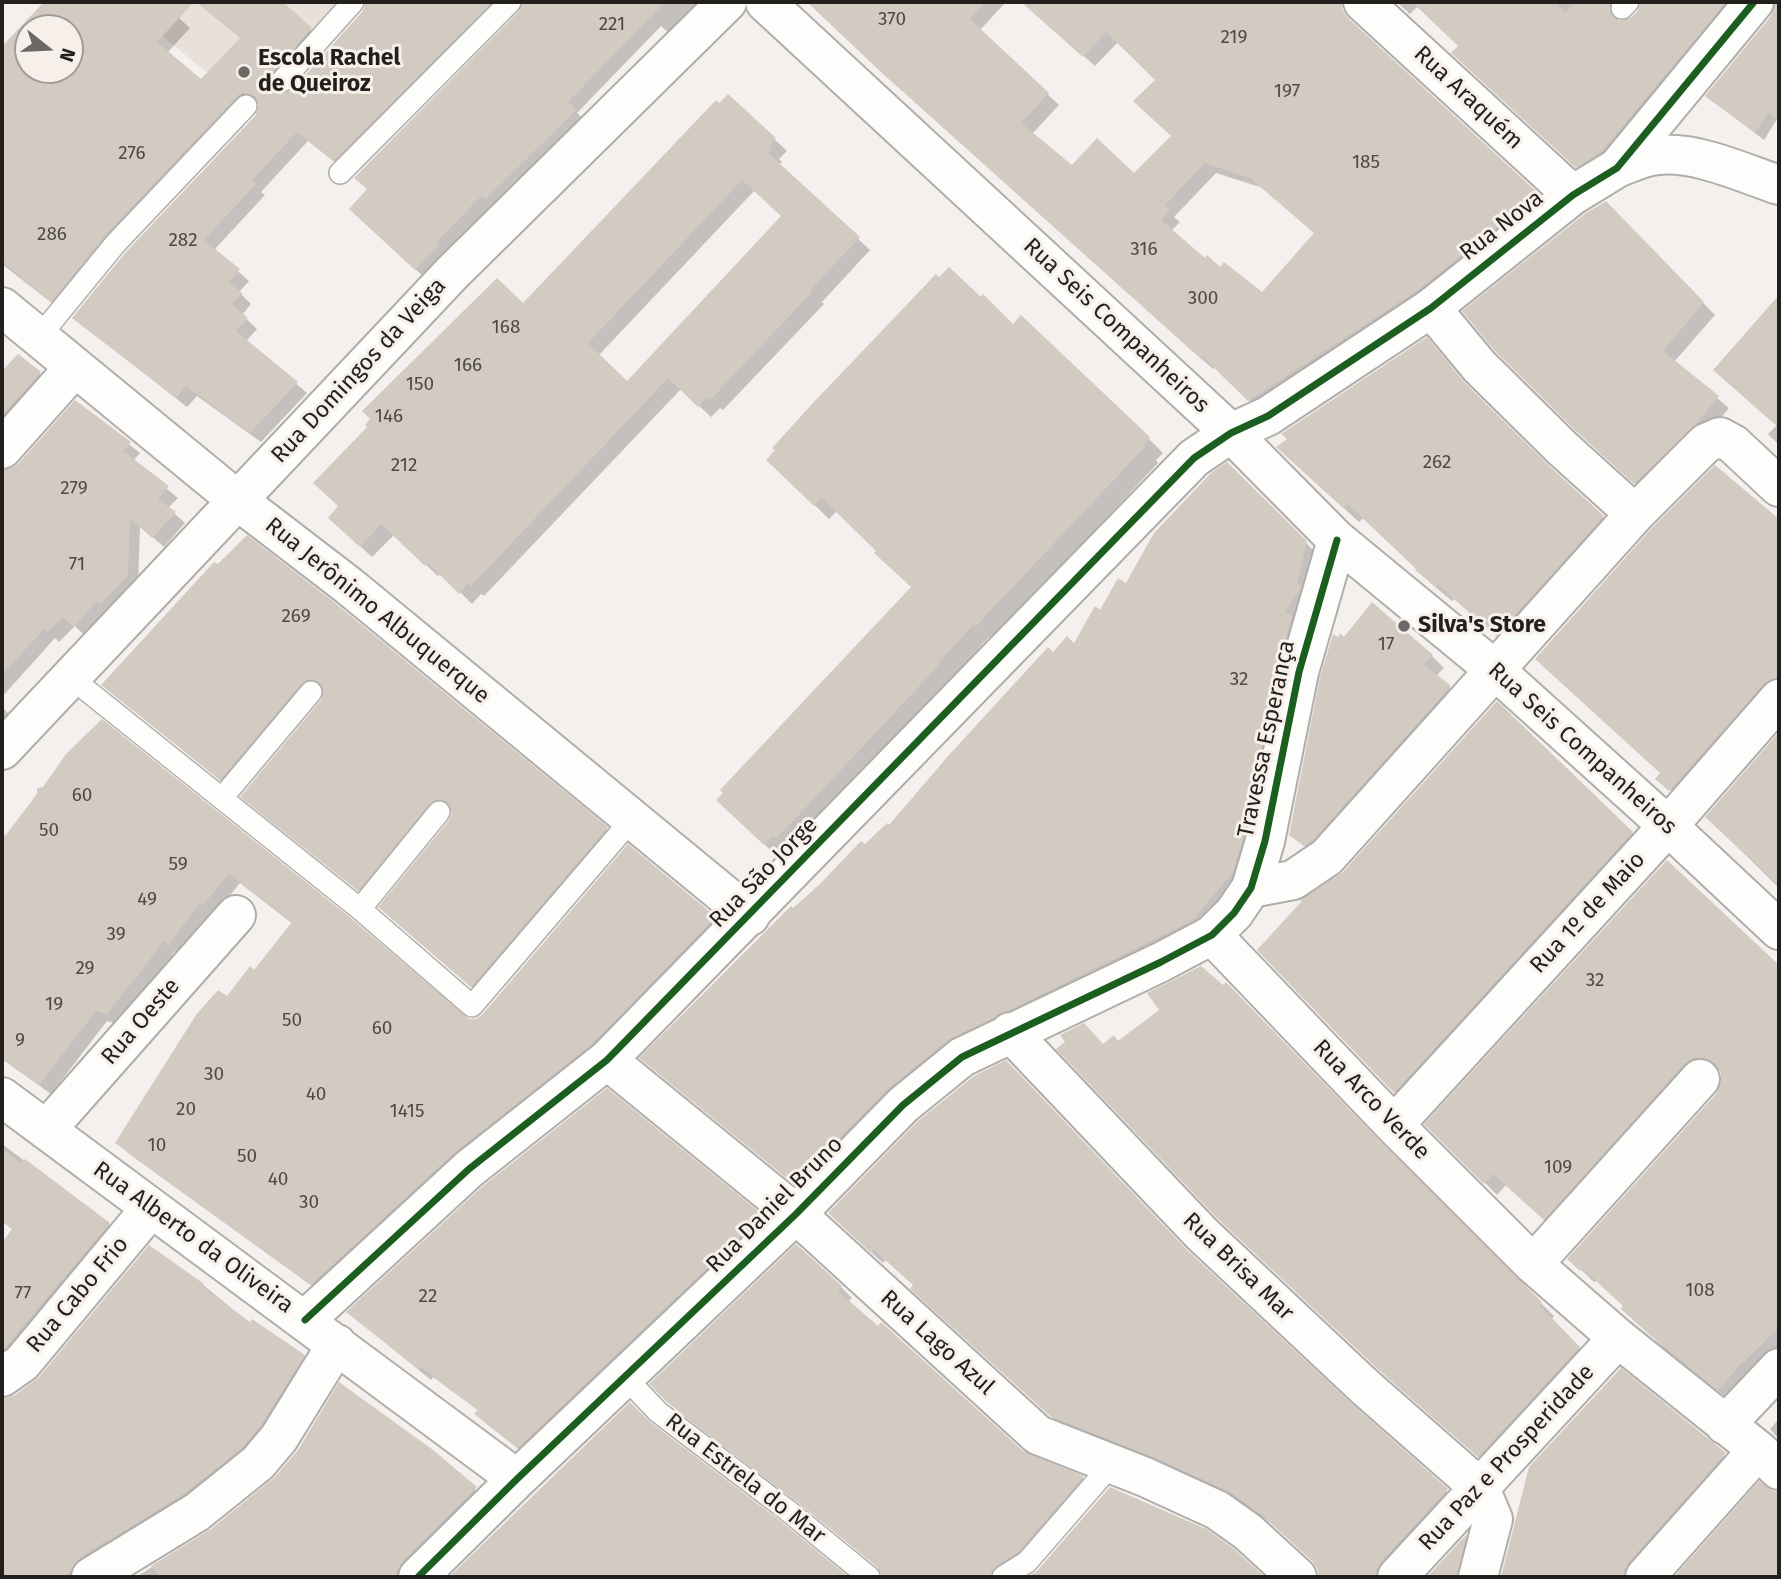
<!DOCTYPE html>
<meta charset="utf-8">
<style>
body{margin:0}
#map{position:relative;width:1781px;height:1579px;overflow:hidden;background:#f4f0ed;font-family:"Fira Sans",sans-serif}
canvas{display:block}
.frame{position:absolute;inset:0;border:4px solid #221f1d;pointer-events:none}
.north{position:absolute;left:14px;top:14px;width:70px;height:70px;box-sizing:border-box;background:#f7f0ea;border:2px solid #a29c98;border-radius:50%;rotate:108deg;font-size:19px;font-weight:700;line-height:28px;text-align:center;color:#221f1d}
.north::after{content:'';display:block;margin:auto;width:24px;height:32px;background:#6c6866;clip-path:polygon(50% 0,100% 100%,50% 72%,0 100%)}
</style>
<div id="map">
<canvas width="1781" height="1579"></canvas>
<div class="frame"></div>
<div class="north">N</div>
</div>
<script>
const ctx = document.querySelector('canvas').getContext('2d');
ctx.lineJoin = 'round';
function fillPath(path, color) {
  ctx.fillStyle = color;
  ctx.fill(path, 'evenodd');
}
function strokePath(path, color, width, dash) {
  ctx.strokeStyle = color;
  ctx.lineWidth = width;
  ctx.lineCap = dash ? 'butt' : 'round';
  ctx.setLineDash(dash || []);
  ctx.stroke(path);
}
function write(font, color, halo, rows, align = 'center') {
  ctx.font = font + ' "Fira Sans",sans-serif';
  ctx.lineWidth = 6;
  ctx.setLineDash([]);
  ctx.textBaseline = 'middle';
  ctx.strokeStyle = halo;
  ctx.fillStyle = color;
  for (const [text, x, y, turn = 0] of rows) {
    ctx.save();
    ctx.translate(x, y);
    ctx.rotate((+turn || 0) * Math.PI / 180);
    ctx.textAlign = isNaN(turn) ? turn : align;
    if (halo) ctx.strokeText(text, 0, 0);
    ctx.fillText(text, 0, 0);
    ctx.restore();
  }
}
fillPath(new Path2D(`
 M164,2H339L313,29L318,34L250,107L162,36L180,15Z`), '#e9e0d9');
fillPath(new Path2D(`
 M67,2H161L190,28L167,53L202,82L242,39L197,2H280L321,40L279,88V95L293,91L364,12L366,2H514L345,170L308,141L261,192L265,195L214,250L249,281L239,292L251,304L242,315L257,329L246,341L307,393L261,442L197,396L187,407L74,318L257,116L260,104L254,103L62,311L2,264V49L41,9L51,19ZM28,28H70V70H28Z
 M524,2H706L672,36L661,26L577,113L585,121L497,209L493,205L446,253L426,279L362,219L521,12Z
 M830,2H1006L980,30L1059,105L1032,134L1073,168L1134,175L1173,136L1158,80L1118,42L1095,66L1022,2H1330L1549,206L1260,411L1215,366L1213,369L896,84L827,4ZM1216,173L1263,188L1315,234L1263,295L1205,260L1171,231L1180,222L1174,217Z
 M1397,2H1627L1618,13V22L1632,19L1642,7V2H1741L1586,175L1462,62L1460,46L1418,6L1410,14Z
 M1777,2H1779V121L1777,119L1764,140L1707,96L1772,17Z
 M728,96L787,151L779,159L782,162L779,165L870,250L822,302L824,304L723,410L720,408L711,417L681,389L484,596L481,594L472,604L441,573L438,576L394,535L372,557L342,530L524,306ZM755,190L783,217L627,384L598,356Z
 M1605,203L1715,315L1674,362L1729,408L1706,436L1647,494L1591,443Z
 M1779,298V445L1768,434L1777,425L1716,370Z
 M1013,326L1148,438L1163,453L1156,460L1158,463L992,640L989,637L952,678L953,680L780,859L733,815L913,588L841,514L836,512L829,519L768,460Z
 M1426,339L1478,398L1618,532L1513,650L1454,599L1452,601L1433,585L1363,518L1359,522L1279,448Z
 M18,356L51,383L2,438V366L5,370Z
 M75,402L140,453L133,461L178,498L168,508L185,523L164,547L140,526L138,586L85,636L75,626L59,642L55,638L2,697V472H9L19,465Z
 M1227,464L1316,553L1253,847L1202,931L959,1050L806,1194L652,1068L794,910L889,828L1053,654L1074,646Z
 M1715,468L1779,522V692L1682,801L1658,778L1661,774Z
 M215,564L607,829L618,840L483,997L392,918L451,821L454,813L452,810L440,815L370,900L254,808L323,701L325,691L319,690L232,790L103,685Z
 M1345,639L1432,656L1444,668L1436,676L1462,699L1318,857L1290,834Z
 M1497,703L1580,781L1643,844L1406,1103L1259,950L1344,873Z
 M2,707L15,720L2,735Z
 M1779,735V888L1707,817Z
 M68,754L468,1020H476L715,918L726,928L323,1294L128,1153L117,1142L227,999L254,972L293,924L240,883L215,914L212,913L180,955L175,951L148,989L118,1024L107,1021L51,1094L2,1059V1023L7,1016L2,1012V833L94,913Z
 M1667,862L1779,967V1352L1731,1401L1664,1348L1636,1321L1625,1307L1597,1280L1594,1282L1570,1259L1718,1095L1723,1085V1072L1719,1070H1707L1557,1231L1506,1185L1497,1195L1427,1124Z
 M1119,1042L1388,1152L1554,1316L1551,1320L1592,1361L1491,1468L1395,1384L1103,1046Z
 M607,1090L773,1228L530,1458L488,1425L477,1414L479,1411L433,1377L431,1380L348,1312Z
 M2,1144L109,1224L120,1235L2,1369V1243L12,1229L2,1221Z
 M841,1224L1191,1256L1349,1405L1458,1502L1390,1577H1320L1319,1569L1315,1562L1274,1525L1239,1501L1166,1467L1063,1427L923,1299L915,1286L886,1259L883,1263Z
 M203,1285L251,1324L304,1356L315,1367L272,1436L83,1577H9L29,1551L2,1529V1400L15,1397Z
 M841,1287L852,1298L848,1302L1022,1453L1083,1478L1094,1489L1008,1577H883L880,1568L809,1511L680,1413L652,1384Z
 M1621,1371L1736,1465L1638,1577H1502L1530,1468Z
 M630,1404L651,1425L778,1522L846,1577H452Z
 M1779,1419V1439L1770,1429Z
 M432,1452L487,1500L411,1577H136L209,1532Z
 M1760,1484L1774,1493H1779V1577H1676Z
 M1467,1537L1477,1547L1469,1577H1457L1461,1563L1456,1568L1454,1577H1429Z
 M1233,1550L1262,1577H1030L1038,1572Z`), '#0003');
fillPath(new Path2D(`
 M44,2H194L157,42L201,79L240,38L196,2H283L312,28L269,78L273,90L280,94L292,90L363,11L366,2H492L333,161L297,132L252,180L256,184L204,240L240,269L229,282L242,293L232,304L248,318L236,331L298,382L250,433L186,386L176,398L72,318L126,252L256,115L259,103L254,96L243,93L236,97L106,234L51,302L2,261V46ZM28,28H70V70H28Z
 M523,2H665L568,102L576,110L486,199L481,196L437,242L440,245L415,270L349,209L367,189L354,178L519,11Z
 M807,2H985L970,19L1049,93L1021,123L1072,165L1097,138L1134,173L1171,136L1133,101L1155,80L1106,32L1083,57L1021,2H1342V9L1348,18L1539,194L1418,290L1248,401L1203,357L1201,359L882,73ZM1205,163L1250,178L1314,233L1262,292L1224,262L1220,267L1207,255L1205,258L1161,220L1170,210L1165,205Z
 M1412,2H1555L1565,13L1574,2H1611L1610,12L1619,21L1631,17L1638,11L1641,2H1726L1602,151L1576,168L1451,53L1458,46Z
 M1775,2H1779V121L1768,112L1755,133L1705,96L1771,16Z
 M728,94L776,138L769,146L771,149L768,153L860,237L811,289L813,291L710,400L707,397L698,407L668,378L471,586L468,583L459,594L428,563L425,566L381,524L360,547L328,518L338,506L313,483L367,427L365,425L370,419L362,411L497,278L523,303L716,100L719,103ZM742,180L781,216L627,381L588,343Z
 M1606,201L1704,302L1663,351L1719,396L1695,425L1634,484L1577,432L1495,351L1462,311L1586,213Z
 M949,267L981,297L983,294L1013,324L1021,315L1150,437L1143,445L1145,447L976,626L974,624L939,662L940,664L794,820L776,838L773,836L764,845L716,800L723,793L720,790L911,587L874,553L876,551L824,500L821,498L814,506L766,460L775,450L772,448L813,403L936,274L939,277Z
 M1779,295V428L1713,370Z
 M1427,337L1464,382L1547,464L1604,516L1496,636L1438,585L1436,587L1415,570L1416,568L1347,504L1343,508L1276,447L1287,439L1281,434Z
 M18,354L41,372L2,416V371Z
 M75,400L131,442L123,451L169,486L158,499L176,512L152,538L130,518L128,575L101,604L97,601L74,627L63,617L47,632L44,629L2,675V470L10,469L18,464Z
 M1227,462L1307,541L1297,583L1301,587L1285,612L1292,616L1278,668L1244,836L1233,872L1192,921L948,1040L887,1090L794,1184L639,1058L791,906L793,908L819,885L861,841L865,844L887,823L889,825L949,755L1048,647L1053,652L1067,636L1074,643L1095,606L1100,610L1118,578L1126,583L1154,533L1211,473Z
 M1715,465L1779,519V678L1771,679L1763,685L1669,791L1655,779L1660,773L1535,659L1651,529Z
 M247,535L335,603L608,827L471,987L378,907L449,820L452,813L448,802L440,799L429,804L358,891L240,797L321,700L323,688L319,682L307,680L301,684L220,780L101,685L214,562L218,564Z
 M1372,602L1433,655L1424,664L1451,686L1313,840L1304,846L1289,835L1320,677L1333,634L1338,637L1340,633L1344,637Z
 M1497,701L1633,832L1394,1093L1257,950L1302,901L1300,900L1343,872Z
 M102,719L352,919L469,1019H476L482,1015L628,844L716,917L592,1044L454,1153L311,1285L115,1143L196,1015L218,990L227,996L250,966L254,970L292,922L229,874L203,905L200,903L168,945L163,941L136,979L135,978L107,1014L96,1011L39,1085L2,1058V840L37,794V788L43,787L66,754Z
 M1779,732V886L1705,817Z
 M1667,860L1779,965V1328L1740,1365L1718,1390L1650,1335L1621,1309L1623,1306L1583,1269L1580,1271L1567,1259L1716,1094L1721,1083V1073L1715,1063L1704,1058H1693L1684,1064L1544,1220L1493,1174L1484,1184L1424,1124Z
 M1201,966L1223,985L1226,982L1379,1140L1542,1302L1539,1305L1580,1347L1478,1457L1380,1371L1217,1218L1056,1049L1065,1042L1060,1035L1084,1023L1103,1044L1114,1035L1118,1041L1159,1010L1147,993Z
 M1006,1060L1187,1250L1351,1403L1448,1489L1381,1562L1376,1577H1318V1570L1312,1561L1263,1516L1230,1492L1153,1457L1050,1416L910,1289L913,1285L874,1250L871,1253L828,1213L918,1121L974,1076Z
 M607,1088L763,1215L518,1448L474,1414L478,1410L421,1367L419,1370L346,1312L483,1186Z
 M2,1149L21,1163L25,1159L110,1223L3,1350L2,1244L13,1229L2,1221Z
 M796,1244L842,1286L838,1291L878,1326L881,1322L1023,1451L1084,1476L1018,1552L996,1566L990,1577H882L877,1567L795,1500L667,1402L649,1384Z
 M149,1245L204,1284L202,1287L250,1322L252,1319L305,1355L261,1425L243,1447L184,1494L106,1542L105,1541L80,1558L66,1577H2V1399L15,1395L39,1377Z
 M1621,1368L1726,1453L1629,1562L1624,1577H1501L1529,1467Z
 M339,1382L433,1450L477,1487L403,1561L397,1571V1577H161L151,1566L211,1529L275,1477L298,1450Z
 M630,1402L650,1422L779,1520L849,1577H449Z
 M1759,1481L1773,1491H1779V1577H1674Z
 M1110,1487L1206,1529L1234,1549L1265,1577H1027L1037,1571Z
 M1467,1534L1457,1577H1427Z`), '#d3cac1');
const lane = new Path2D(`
 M1622,8L1628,2
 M282,81L353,2
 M340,173L510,2
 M39,337L116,243L246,106
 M70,677L360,909
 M222,798L311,692
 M439,812L360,909L472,1006L633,818
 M625,1377L658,1412L787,1510L869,1577
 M1003,1577L1027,1562L1112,1464`);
const street = new Path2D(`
 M765,2L1231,433L1337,540L1495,670L1668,826L1779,930
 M1363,2L1573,195
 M1617,168C1630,163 1644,156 1658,155C1696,151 1743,173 1779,185
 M2,307L237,500L349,586L750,916
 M1431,308L1479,366L1562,448L1635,514
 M2,449L75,367
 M2,750L452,273L727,2
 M1251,888L1293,880L1327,857L1635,514L1706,443L1720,437L1733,444L1779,487
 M1212,935L1394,1125L1533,1264L1618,1338L1758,1450L1779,1470
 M1010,1032L1202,1234L1365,1387L1480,1488L1493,1519L1478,1577
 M607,1060L796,1214L1038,1435L1145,1477L1217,1510L1248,1532L1297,1577
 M2,1097L517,1479
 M1394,1125L1668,826L1779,699
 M46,1130L236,915
 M1533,1264L1700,1079
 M305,1320L469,1169L607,1060L1194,458L1231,433L1268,416L1431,308L1573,195L1617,168L1754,2
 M2,1377L22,1363L151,1208
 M1725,1425L1779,1368
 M91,1577L197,1512L258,1463L279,1438L337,1344
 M418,1577L517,1479L796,1214L903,1105L962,1057L1161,962L1212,935L1234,913L1251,888L1265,841L1299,672L1337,540
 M1397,1577L1618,1338
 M1645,1577L1758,1450`);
strokePath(lane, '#b0adab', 24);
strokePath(street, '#b0adab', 42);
strokePath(lane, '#fdfdfc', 21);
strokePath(street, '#fdfdfc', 38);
strokePath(new Path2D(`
 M305,1320L469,1169L607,1060L1194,458L1231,433L1268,416L1431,308L1573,195L1617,168L1754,2
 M418,1577L517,1479L796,1214L903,1105L962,1057L1161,962L1212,935L1234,913L1251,888L1265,841L1299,672L1337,540`), '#1b5e20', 7);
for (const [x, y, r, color] of [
 [244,72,7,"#6c6866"],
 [1404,626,7,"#6c6866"]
]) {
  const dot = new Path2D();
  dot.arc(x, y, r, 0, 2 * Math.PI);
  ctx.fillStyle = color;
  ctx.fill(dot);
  strokePath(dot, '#f7f0ea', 2.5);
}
write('19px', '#4e4a46', null, [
 ["370",892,20],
 ["221",612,25],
 ["219",1234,38],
 ["197",1287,92],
 ["276",132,154],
 ["185",1366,163],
 ["286",52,235],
 ["282",183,241],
 ["316",1144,250],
 ["300",1203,299],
 ["168",506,328],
 ["166",468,366],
 ["150",420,385],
 ["146",389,417],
 ["262",1437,463],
 ["212",404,466],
 ["279",74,489],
 ["71",77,565],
 ["269",296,617],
 ["17",1386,645],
 ["32",1239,680],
 ["60",82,796],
 ["50",49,831],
 ["59",178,865],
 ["49",147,900],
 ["39",116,935],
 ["29",85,969],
 ["32",1595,981],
 ["19",54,1005],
 ["50",292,1021],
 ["60",382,1029],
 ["9",20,1041],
 ["30",214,1075],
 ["40",316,1095],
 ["20",186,1110],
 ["1415",407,1112],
 ["10",157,1146],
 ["50",247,1157],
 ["109",1558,1168],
 ["40",278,1180],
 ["30",309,1203],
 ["108",1700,1291],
 ["77",23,1294],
 ["22",428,1297]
]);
write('bold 23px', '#221f1d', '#f7f0ea', [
 ["Escola Rachel",258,59],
 ["de Queiroz",258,85],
 ["Silva's Store",1418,626]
], 'left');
write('23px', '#221f1d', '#f7f0ea', [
 ["Rua Araquém",1468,98,43],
 ["Rua Nova",1502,226,-38],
 ["Rua Seis Companheiros",1116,326,43],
 ["Rua Domingos da Veiga",359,371,-47],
 ["Rua Jerônimo Albuquerque",377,611,39],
 ["Travessa Esperança",1267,739,-78],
 ["Rua Seis Companheiros",1582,749,42],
 ["Rua São Jorge",764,873,-46],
 ["Rua 1º de Maio",1588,913,-47],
 ["Rua Oeste",141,1022,-49],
 ["Rua Arco Verde",1371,1100,46],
 ["Rua Daniel Bruno",775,1205,-45],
 ["Rua Alberto da Oliveira",193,1238,36],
 ["Rua Brisa Mar",1238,1267,44],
 ["Rua Cabo Frio",78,1295,-50],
 ["Rua Lago Azul",937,1343,42],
 ["Rua Paz e Prosperidade",1507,1458,-47],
 ["Rua Estrela do Mar",745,1479,38]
]);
</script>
